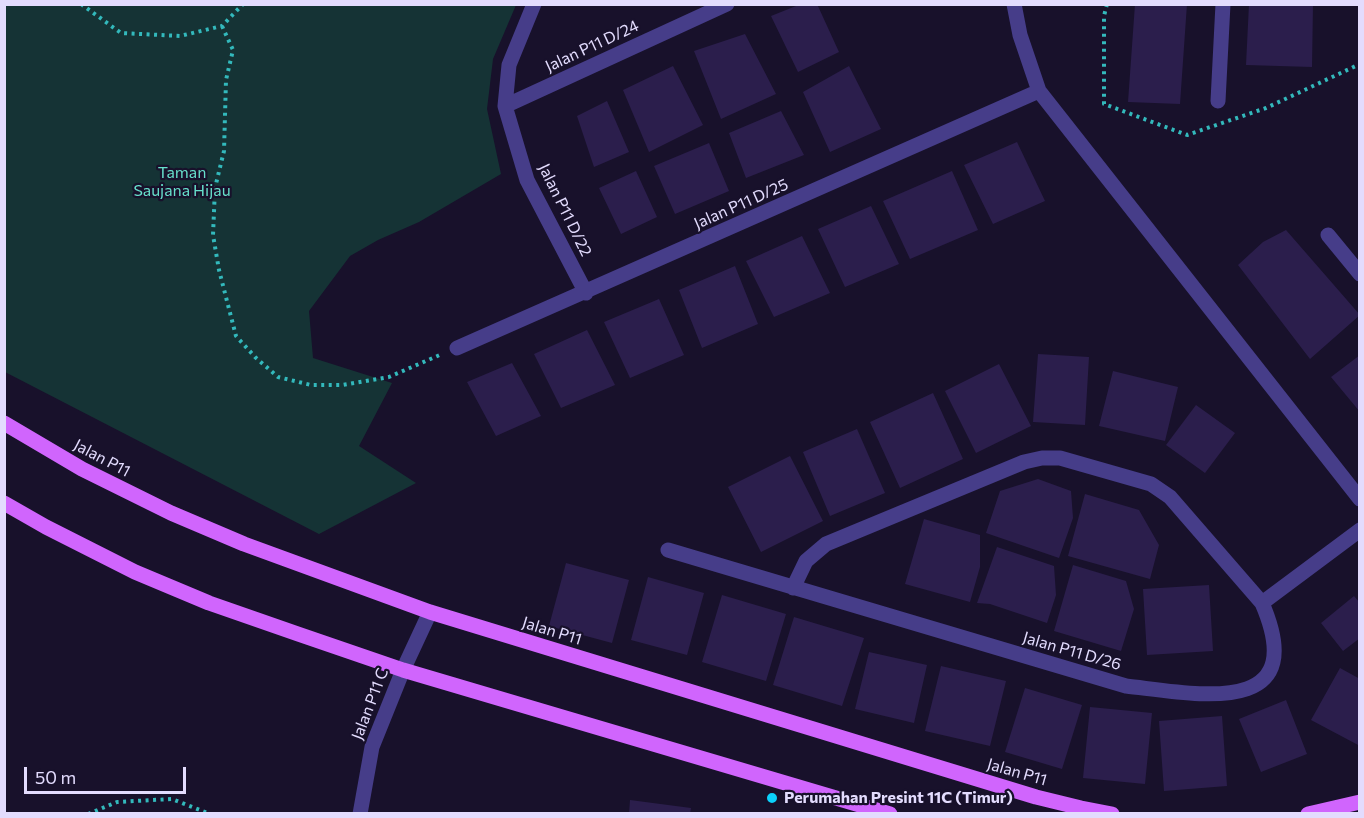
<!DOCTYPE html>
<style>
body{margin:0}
#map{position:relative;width:1364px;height:818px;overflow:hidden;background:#18112b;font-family:Commissioner,sans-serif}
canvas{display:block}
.frame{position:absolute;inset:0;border:6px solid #e3dcfe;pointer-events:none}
.scale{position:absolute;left:24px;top:767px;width:162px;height:27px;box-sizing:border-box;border:3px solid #e3dcfe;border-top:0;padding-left:8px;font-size:18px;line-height:21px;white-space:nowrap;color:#e3dcfe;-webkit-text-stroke:4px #18112b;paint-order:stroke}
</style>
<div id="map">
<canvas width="1364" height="818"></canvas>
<div class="frame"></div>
<div class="scale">50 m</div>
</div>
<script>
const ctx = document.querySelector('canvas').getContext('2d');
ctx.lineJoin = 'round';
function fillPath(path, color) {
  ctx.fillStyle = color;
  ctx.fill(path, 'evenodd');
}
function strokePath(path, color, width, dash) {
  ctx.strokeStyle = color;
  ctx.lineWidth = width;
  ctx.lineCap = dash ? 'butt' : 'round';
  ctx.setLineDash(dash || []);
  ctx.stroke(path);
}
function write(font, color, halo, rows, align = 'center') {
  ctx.font = font + ' Commissioner,sans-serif';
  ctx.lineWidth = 4.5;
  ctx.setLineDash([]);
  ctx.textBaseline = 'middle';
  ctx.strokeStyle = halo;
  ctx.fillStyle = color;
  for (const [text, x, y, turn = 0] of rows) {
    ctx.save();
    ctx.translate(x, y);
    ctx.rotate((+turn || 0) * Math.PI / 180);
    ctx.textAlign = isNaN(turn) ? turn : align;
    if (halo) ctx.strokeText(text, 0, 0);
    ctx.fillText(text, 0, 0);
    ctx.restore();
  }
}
fillPath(new Path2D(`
 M4,5H516L493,59L487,109L501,174L419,222L378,240L350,256L309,311L313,358L392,383L359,446L416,483L319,534L5,372Z`), '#153335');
fillPath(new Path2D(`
 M801,4H817L839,52L798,72L771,16Z
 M1135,4H1187L1180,104L1128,102Z
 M1249,4H1313L1312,67L1246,65Z
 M745,34L776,94L721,119L694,51Z
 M673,66L703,125L649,152L623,90Z
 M849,66L881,129L830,152L803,92Z
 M607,101L629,152L594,167L577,116Z
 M781,111L804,155L746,178L729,133Z
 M1017,142L1045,201L993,224L964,165Z
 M709,143L729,191L675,214L654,166Z
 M636,171L657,217L621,234L599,188Z
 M952,171L978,230L910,259L883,201Z
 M871,206L899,264L845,287L818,229Z
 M1286,230L1360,315L1310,359L1238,265L1263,242Z
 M802,236L830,293L774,317L746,261Z
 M735,266L758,324L702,348L679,290Z
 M659,299L684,355L630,378L604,322Z
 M587,330L615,385L561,408L534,354Z
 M1038,354L1089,357L1085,425L1033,422Z
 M1360,355V412L1331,377Z
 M512,363L541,416L496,436L467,382Z
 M999,364L1031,426L976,453L945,391Z
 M1113,371L1178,387L1165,441L1099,426Z
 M933,393L963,459L900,488L870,422Z
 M1196,405L1235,433L1205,473L1166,445Z
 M857,429L885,493L830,516L803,452Z
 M790,456L823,521L761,552L728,487Z
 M1038,479L1071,491L1073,518L1059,558L986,533L1000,491Z
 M1085,494L1139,510L1159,545L1150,579L1068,556Z
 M924,519L980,535V567L970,602L905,584Z
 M997,547L1054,566L1056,595L1047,623L990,604L977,603Z
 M566,563L629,580L612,643L549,626Z
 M1073,565L1126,581L1134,609L1121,651L1054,631Z
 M648,577L704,593L687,655L631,640Z
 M1209,585L1213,651L1147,655L1143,589Z
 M722,595L786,614L766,681L702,662Z
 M1354,596L1360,603V638L1343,651L1321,623Z
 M794,617L864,638L842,706L773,685Z
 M869,652L927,665L914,723L855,709Z
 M941,666L1006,681L990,746L925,731Z
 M1340,668L1360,679V746L1311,720Z
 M1025,688L1082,705L1062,769L1005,752Z
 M1286,700L1307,754L1261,772L1239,719Z
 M1090,707L1152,713L1145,784L1083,778Z
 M1222,716L1227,786L1164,791L1159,721Z
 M630,800L691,808L690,814H629Z`), '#2b1e4c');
strokePath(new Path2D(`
 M81,4L121,33L180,36L222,26L243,4
 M1107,4L1104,16V104L1187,135L1266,108L1360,64
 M222,26L233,50L226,80L224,151L215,188L213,235L219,270L236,336L255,357L278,377L311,385H342L389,377L442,354
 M88,814L117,802L172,799L210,814`), '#33b9bc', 4, [3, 4.5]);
strokePath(new Path2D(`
 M534,4L509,65L505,106L527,180L586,293
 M1014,4L1020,35L1039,91L1360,499
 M1218,101L1223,4
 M505,106L727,4
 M1328,235L1360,274
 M457,348L1039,91
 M668,550L1126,686C1197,694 1312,719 1262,603L1360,530
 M793,588L806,561L826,544L1024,462L1042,458H1060L1151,484L1170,497L1262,603
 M360,814L372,747L403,670L430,612`), '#463d89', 15);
strokePath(new Path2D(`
 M4,423L82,469L171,513L244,544L430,612L1036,797L1081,808L1112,814
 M4,503L46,527L135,572L209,603L298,634L403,670L890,814
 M1308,814L1360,802`), '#d065fd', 15);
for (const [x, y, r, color] of [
 [772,798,6,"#0bd0fb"]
]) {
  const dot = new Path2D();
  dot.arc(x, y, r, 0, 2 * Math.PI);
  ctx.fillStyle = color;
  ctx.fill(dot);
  strokePath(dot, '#18112b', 2);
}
write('16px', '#e3dcfe', '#18112b', [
 ["Jalan P11 D/24",592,46,-25],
 ["Jalan P11 D/25",741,204,-24],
 ["Jalan P11 D/22",565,210,64],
 ["Jalan P11",102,458,28],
 ["Jalan P11",552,631,17],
 ["Jalan P11 D/26",1072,651,16],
 ["Jalan P11 C",370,704,-69],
 ["Jalan P11",1017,772,16]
]);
write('16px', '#67dfcb', '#18112b', [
 ["Taman",182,173],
 ["Saujana Hijau",182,191]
]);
write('bold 16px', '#e3dcfe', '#18112b', [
 ["Perumahan Presint 11C (Timur)",784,798]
], 'left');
</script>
